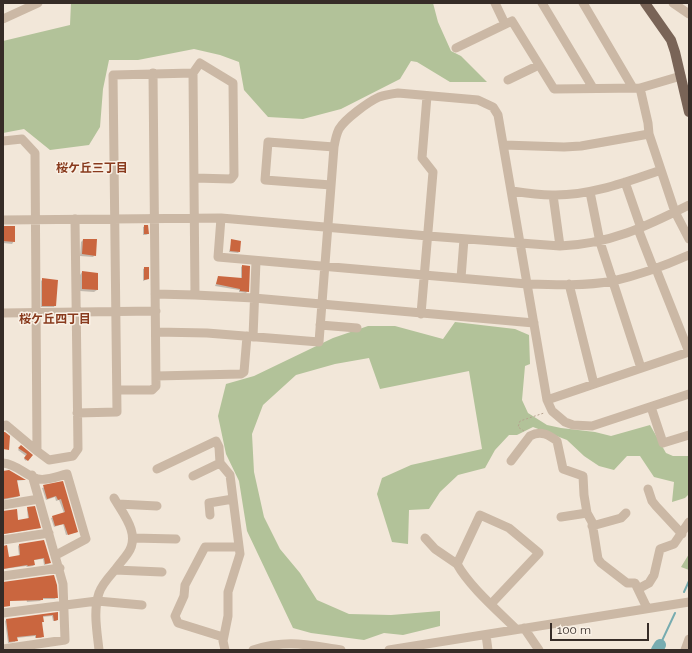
<!DOCTYPE html>
<meta charset="utf-8">
<style>
body{margin:0}
#map{position:relative;width:692px;height:653px;overflow:hidden;background:#f2e7d9;font-family:Raleway,sans-serif}
canvas{display:block}
.frame{position:absolute;inset:0;border:4px solid #362c27;pointer-events:none}
.scale{position:absolute;left:550px;top:623px;width:99px;height:18px;box-sizing:border-box;border:2px solid #362c27;border-top:0;padding-left:5px;font-size:12px;line-height:14px;white-space:nowrap;color:#362c27;-webkit-text-stroke:3px #faf1e6;paint-order:stroke}
</style>
<div id="map">
<canvas width="692" height="653"></canvas>
<div class="frame"></div>
<div class="scale">100 m</div>
</div>
<script>
const ctx = document.querySelector('canvas').getContext('2d');
ctx.lineJoin = 'round';
function fillPath(path, color) {
  ctx.fillStyle = color;
  ctx.fill(path, 'evenodd');
}
function strokePath(path, color, width, dash) {
  ctx.strokeStyle = color;
  ctx.lineWidth = width;
  ctx.lineCap = dash ? 'butt' : 'round';
  ctx.setLineDash(dash || []);
  ctx.stroke(path);
}
function write(font, color, halo, rows, align = 'center') {
  ctx.font = font + ' Raleway,"Noto Sans JP",sans-serif';
  ctx.lineWidth = 3;
  ctx.setLineDash([]);
  ctx.textBaseline = 'middle';
  ctx.strokeStyle = halo;
  ctx.fillStyle = color;
  for (const [text, x, y, turn = 0] of rows) {
    ctx.save();
    ctx.translate(x, y);
    ctx.rotate((+turn || 0) * Math.PI / 180);
    ctx.textAlign = isNaN(turn) ? turn : align;
    if (halo) ctx.strokeText(text, 0, 0);
    ctx.fillText(text, 0, 0);
    ctx.restore();
  }
}
fillPath(new Path2D(`
 M71,3H433L438,22L451,51L461,56L487,82H450L417,62L411,61L400,79L341,109L303,119L268,117L244,90L239,62L220,55L194,49L138,60H109L103,89L100,127L89,145L50,150L24,129L3,133V41L70,25Z
 M455,322L515,329L529,335L530,364L525,366L522,400L528,413L547,425L561,428L595,432L611,436L650,425L666,453L673,456H689V494L685,498L672,502L674,482L654,477L640,456H627L614,470L599,466L584,456L567,440L533,427L517,435H509L495,450L485,468L458,475L440,492L429,509L409,510L408,544L392,542L377,494L382,478L411,465L482,449L469,371L380,389L369,358L335,364L296,375L263,405L252,434L254,472L264,517L280,549L300,573L317,600L349,614L391,615L440,611V626L403,635L384,633L364,640L311,633L293,628L247,531L239,481L226,454L218,416L226,384L254,376L333,338L368,326H395L443,339Z
 M689,554V570L681,567Z`), '#b2c299');
fillPath(new Path2D(`
 M145,226L148,234L146,235H143V227Z
 M3,227L14,241L12,244L3,243Z
 M83,240L95,255L93,257L80,256L81,242Z
 M232,240L239,252L238,253L229,252Z
 M242,266L248,291L246,293L239,292V290L215,286L219,277L241,279V267Z
 M145,268L148,279L143,281V269Z
 M82,272L97,290L94,292L80,291V275Z
 M42,280L55,305L54,307H41V281Z
 M21,446L31,455L26,461L24,459L26,456L18,450Z
 M3,472H10L24,480L16,481L19,496L17,497L3,500Z
 M62,482L77,532L66,535L63,524L54,527L51,518L64,513L59,500L56,501L55,497L46,500L42,488Z
 M28,508L40,528L3,534V512L17,521L28,519L27,509Z
 M43,541L50,563L48,564L44,565L43,559L33,560L34,565L33,566L27,567L26,566L3,569V547L8,558L19,556L18,546L19,545Z
 M3,583L56,598L55,599H42L40,601L27,602L25,594L3,597Z
 M57,613V620L56,621H53L52,616L42,617L43,622L41,623L43,636L41,638H35V636L16,638L15,642L8,643L5,621L6,620Z`), '#0003');
strokePath(new Path2D(`
 M684,592L689,581
 M660,645L675,613`), '#77acb0', 2);
strokePath(new Path2D(`
 M657,650L660,645`), '#77acb0', 12);
fillPath(new Path2D(`
 M144,225H148L149,234H144Z
 M3,226H15V242L3,241Z
 M83,239H97L96,256L82,254Z
 M231,239L241,241L240,252L230,251Z
 M242,265L250,266L249,292L240,291V289L216,284L218,276L242,278Z
 M144,267H149V279L144,280Z
 M82,271L98,273V290L82,289Z
 M42,278L58,280L56,306H42Z
 M3,432H5L10,436L9,450L3,449Z
 M21,445L33,455L28,461L24,458L27,454L18,448Z
 M9,470L26,480H17L20,496L3,499V471Z
 M63,481L78,532L68,535L64,524L55,526L52,516L65,512L61,499L58,500L56,496L47,499L43,485Z
 M35,506L41,528L4,534L3,511L17,509L18,520L29,518L27,507Z
 M44,540L51,563L45,564L44,558L34,560L35,565L28,566L27,565L3,569V546L7,545L9,557L20,555L19,544Z
 M54,575L57,585L58,598H43V600L10,601V606L3,607V582Z
 M58,612V620L54,621L53,615L43,616L44,622H42L44,637L36,638V635L17,637L18,641L9,642L6,619Z`), '#ca663f');
strokePath(new Path2D(`
 M524,431L518,427L520,421L544,413`), '#b6a28f', 1, [2, 2]);
strokePath(new Path2D(`
 M495,3L505,24
 M542,3L593,88
 M583,3L633,88
 M673,3L689,14
 M3,19L38,3
 M456,48L512,21L554,89L640,88L681,76
 M193,73L200,63L233,83L234,175L231,179L195,178
 M508,80L539,65
 M640,88L648,123L649,134L675,212L689,239
 M3,141L22,139L35,153L37,451L6,425L3,426
 M504,145L564,147L581,146L649,134
 M625,182L641,228
 M331,185L265,180L268,142L334,147
 M512,191C525,193 539,195 552,195C590,196 626,182 661,170
 M590,192L600,242L641,368
 M553,195L560,246
 M221,218L218,257L527,284C556,285 586,286 613,281C640,275 664,266 689,255
 M3,220L221,218L428,236L560,246C610,244 645,227 689,205
 M638,229L654,270
 M656,269L689,352
 M461,278L464,239
 M569,284L594,384
 M155,294L195,295
 M3,313L156,311
 M421,314L433,172L422,158L427,96
 M320,325L357,328
 M156,332L207,333L319,342L334,147C335,141 336,135 339,129C345,119 368,102 379,97C385,95 391,94 398,93L478,100L493,107L498,115L547,400L552,411L565,422L573,425L592,426L689,394
 M253,337L256,261
 M156,376L241,374L244,372L247,336
 M117,390H152L156,386L153,73
 M547,400L689,352
 M651,407L663,443L689,435
 M77,413L117,412L113,75L193,73L195,295L254,298L534,323
 M37,451L49,460L73,456L78,449L75,219
 M511,461L530,436C541,430 549,435 557,441L563,469L583,476L584,495L587,513L592,522L598,559L601,563L627,583H635L647,608
 M3,463C17,464 26,476 38,479C48,481 58,476 67,474L86,539L56,555
 M157,469L216,441L219,447L220,463L230,475L240,554L228,592V616L223,641L225,650
 M193,476L220,463
 M648,489L652,501L656,506L682,534
 M118,504L157,506
 M3,505L39,499
 M210,515L209,503L233,499
 M561,517L587,513
 M592,526L621,518L626,513
 M133,538L176,539
 M425,538L435,549L457,564
 M3,540L49,533
 M115,570L162,572
 M3,576L60,568
 M638,589L649,583L654,575L660,549L674,544L689,522
 M491,604L539,553L509,528L480,515L457,564C470,587 497,610 516,629
 M3,613L97,601L142,605
 M524,628L539,650
 M486,635L488,650
 M223,637L178,623L175,616L184,596L185,585L205,547H239
 M3,649L65,640L63,584L32,475
 M99,650C97,631 93,611 99,593C102,584 109,577 115,570C119,564 124,559 128,553C141,534 123,514 114,498
 M253,650C288,639 307,645 341,650
 M389,650L689,602
 M685,650L689,639`), '#cbb8a5', 9);
strokePath(new Path2D(`
 M645,3L671,40L675,52L689,112`), '#796457', 10);
write('bold 12px', '#883a1d', '#faf1e6', [
 ["桜ケ丘三丁目",92,168],
 ["桜ケ丘四丁目",55,319]
]);
</script>
